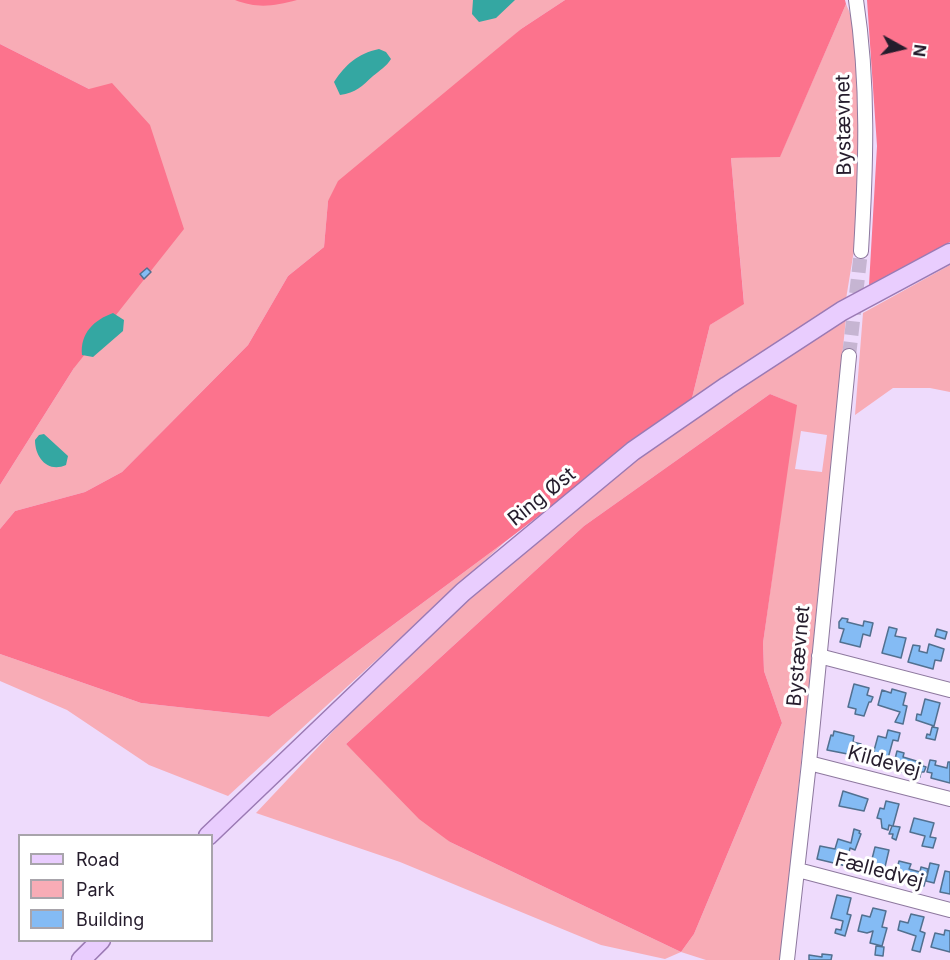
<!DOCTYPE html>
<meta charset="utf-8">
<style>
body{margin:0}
#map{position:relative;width:950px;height:960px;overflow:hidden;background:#eedbfc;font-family:Inter,sans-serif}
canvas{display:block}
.legend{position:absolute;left:18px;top:834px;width:195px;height:108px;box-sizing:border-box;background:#fff;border:2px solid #a8a4ab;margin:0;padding:8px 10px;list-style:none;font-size:18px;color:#251c2c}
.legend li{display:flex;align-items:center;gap:12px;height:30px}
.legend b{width:30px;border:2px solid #a8a4ab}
.north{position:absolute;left:872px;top:18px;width:60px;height:60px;-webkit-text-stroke:4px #fff;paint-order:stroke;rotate:98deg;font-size:16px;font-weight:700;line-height:24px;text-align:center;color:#251c2c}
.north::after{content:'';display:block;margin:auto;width:21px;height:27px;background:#251c2c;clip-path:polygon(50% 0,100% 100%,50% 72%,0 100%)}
</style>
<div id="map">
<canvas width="950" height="960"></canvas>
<ul class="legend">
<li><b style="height:8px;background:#e9cdfe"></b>Road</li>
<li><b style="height:16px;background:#f8acb6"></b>Park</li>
<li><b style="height:16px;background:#84bbf4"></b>Building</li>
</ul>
<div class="north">N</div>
</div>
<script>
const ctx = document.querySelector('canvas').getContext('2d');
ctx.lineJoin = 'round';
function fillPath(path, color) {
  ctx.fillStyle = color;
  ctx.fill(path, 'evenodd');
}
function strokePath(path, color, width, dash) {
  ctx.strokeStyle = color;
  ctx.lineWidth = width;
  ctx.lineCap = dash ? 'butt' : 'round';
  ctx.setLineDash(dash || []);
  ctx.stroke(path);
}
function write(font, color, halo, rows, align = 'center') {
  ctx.font = font + ' Inter,sans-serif';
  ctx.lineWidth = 6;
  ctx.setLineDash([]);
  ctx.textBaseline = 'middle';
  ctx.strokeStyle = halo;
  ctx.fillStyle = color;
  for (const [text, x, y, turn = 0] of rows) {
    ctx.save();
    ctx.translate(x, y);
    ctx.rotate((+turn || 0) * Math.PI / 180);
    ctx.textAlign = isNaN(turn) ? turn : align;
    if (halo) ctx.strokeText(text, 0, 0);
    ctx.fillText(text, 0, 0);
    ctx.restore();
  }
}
fillPath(new Path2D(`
 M0,0H565L521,29L328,201L324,247L288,276L248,345L122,472L85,492L15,511L0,529V485L74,368L89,89L0,44Z
 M846,4L855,25L862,152L854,250L846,299L692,398L710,325L744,303L731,158L780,156Z
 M950,265V392L930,388H893L855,415L863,313Z
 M846,318L781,960H706L681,952L665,959L601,945L400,862L256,813L400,660L467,595L636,455ZM770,394L796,405L763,643L764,671L782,723L694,934L681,952L450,842L346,744L584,526ZM801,431L827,435L822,472L795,469Z
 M506,541L228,796L149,765L67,710L0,681V654L141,703L269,717Z`), '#f8acb6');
fillPath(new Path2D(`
 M235,0H297C274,6 258,9 235,0Z
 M565,0H845L846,4L780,157L731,158L744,304L710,325L692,398L506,541L269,717L141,703L0,654V529L15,511L85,492L122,472L248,345L288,276L324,247L328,201L338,181L521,29Z
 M867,0H950V242L869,285L877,146Z
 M0,44L89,89L112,83L150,125L184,229L74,368L0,485Z
 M770,394L797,405L763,643L764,671L782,723L694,934L681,952L450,842L419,819L346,744L584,526Z`), '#fc738d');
fillPath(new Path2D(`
 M473,0H515L496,18L479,22L472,14Z
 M379,49L386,52L391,59C386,67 380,70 373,76C362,86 356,93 340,95L334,82C346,64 357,54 379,49Z
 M113,313L124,320L123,331L93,357L82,355C80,333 94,320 113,313Z
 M44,434L68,456L66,465C48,473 35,458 35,440L39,435Z`), '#34a7a2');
const building = new Path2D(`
 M147,268L151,272L144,279L140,274Z
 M842,618L848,619L847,622L863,626L864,621L873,623L870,636L863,634L860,647L840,642L844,629L839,628V622Z
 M889,627L897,629L895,636L906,638L901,658L882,653Z
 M937,629L947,632L945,639L935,636Z
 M929,644L944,649L941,661L935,660L933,669L908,662L913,645L920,646L919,651L927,653Z
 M854,684L869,688L867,695L873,697L871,702H869L864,716L855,714L856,709L848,707Z
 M892,689L906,693L903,705L907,706L903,724L895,722L900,712L878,705L882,690L891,693Z
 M925,699L940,703L934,726L916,720L917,714L921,715Z
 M932,727L938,728L935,740L926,738L927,734L930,735Z
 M888,730L900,733L898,741L893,740L887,762L872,758L878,736L886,738Z
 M834,731L854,736L853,742L861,744L858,756L827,750L831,735L833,736Z
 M897,751L904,753L903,757L923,763V766L926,767L924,772H921L920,777L898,771L899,765L894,763Z
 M930,760L936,761L935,765L947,768L948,762H950V783L931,778L932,773L927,772Z
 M843,791L868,799L864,811L839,806Z
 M886,801L899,804L893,826L900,827L896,840L892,838L893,834H889L892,826L889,825L888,830L882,828L881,819L877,818L880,808L884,809Z
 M914,818L934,823L930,837L936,838L933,848L922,846L925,836L910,832Z
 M854,829L860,831L859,833L861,834L855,850L850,848L846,866L817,859L820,846L835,849L838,839L851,843Z
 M875,847L889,850L884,871L870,867Z
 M899,861L911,864L909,869L920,872L921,867L928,869L924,886L894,880Z
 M930,863L939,865L934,883L926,881Z
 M945,871L950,872V894L940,892Z
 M837,895L851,898L847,914L851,915L845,936L835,933L836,929L841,930L843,921L831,918Z
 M873,908L886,911L882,927L887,928L882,946L870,943L873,931L867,933L858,931L862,915L870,917Z
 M911,914L924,917L920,931L925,933L920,952L912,950L916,936L898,930L900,921L908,923Z
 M945,930L950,931V952L931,947L935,933L944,935Z
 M876,946L884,947L883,956L875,955Z
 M822,954L832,955L831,960H809V955L822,957Z`);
fillPath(building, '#84bbf4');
strokePath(building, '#527090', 1.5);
strokePath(new Path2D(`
 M849,356L861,251`), '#c6b5d2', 14, [14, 7]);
const minor = new Path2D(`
 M856,0C869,84 866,166 861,251
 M819,656L950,690
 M809,763L950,799
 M798,870L950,910
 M787,960L809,763L849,356`);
const major = new Path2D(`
 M208,836L463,592L633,451L727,386L842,311L950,253
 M81,960L101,940`);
strokePath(minor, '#8d789e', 16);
strokePath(major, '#9b7ab4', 21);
strokePath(minor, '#fff', 14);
strokePath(major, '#e9cdfe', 18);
write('20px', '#251c2c', '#fff', [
 ["Bystævnet",844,125,-91],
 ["Ring Øst",542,497,-39],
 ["Bystævnet",799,656,-85],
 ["Kildevej",884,762,15],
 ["Fælledvej",879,871,15]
]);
</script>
